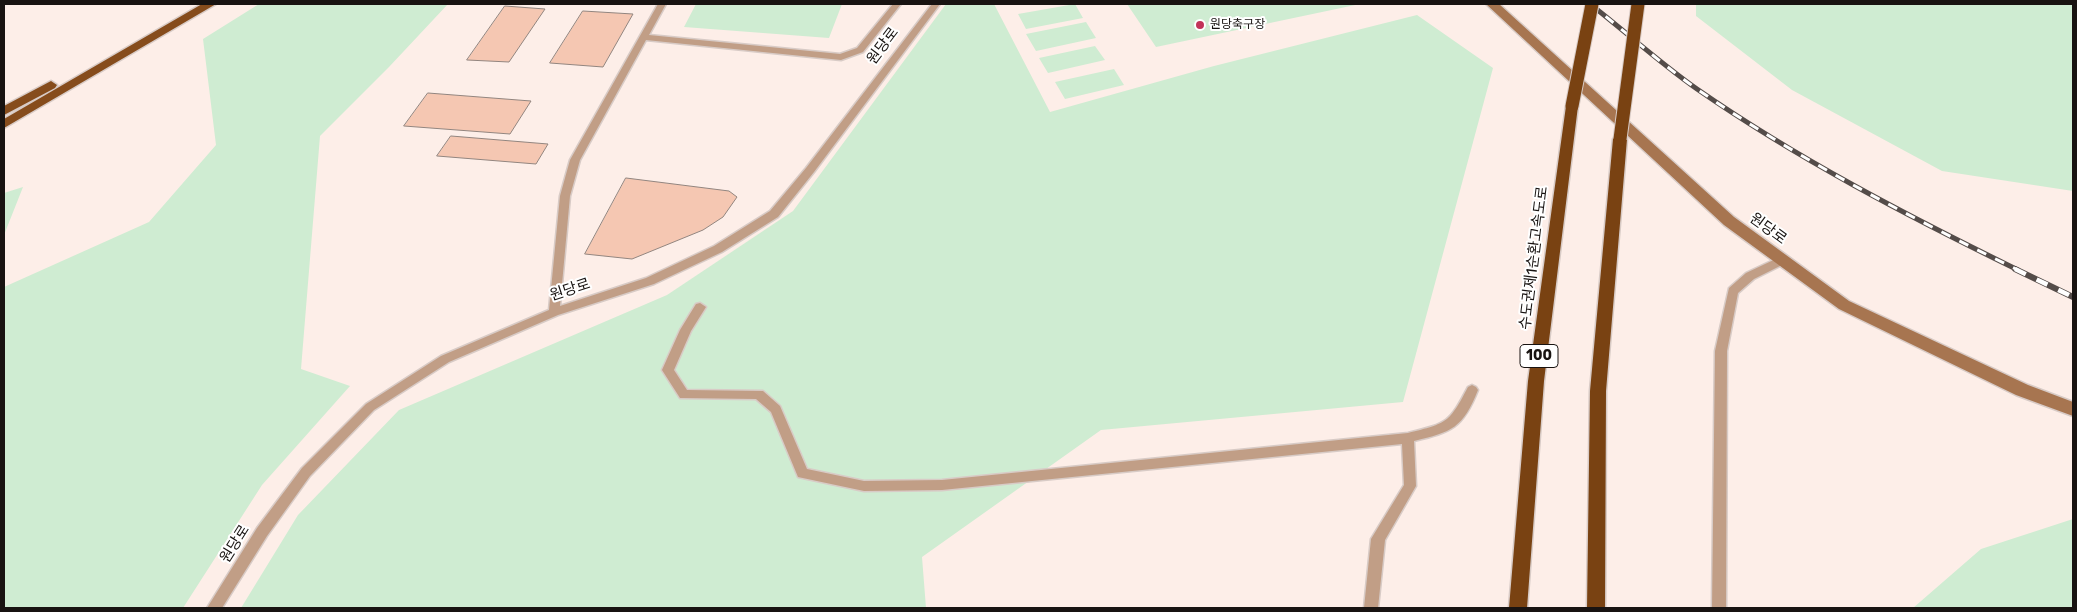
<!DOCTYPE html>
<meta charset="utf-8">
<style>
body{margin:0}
#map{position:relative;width:2077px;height:612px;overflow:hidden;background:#fdeee8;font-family:Rubik,sans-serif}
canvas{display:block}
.frame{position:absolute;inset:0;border:5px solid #181311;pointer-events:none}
</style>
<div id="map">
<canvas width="2077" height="612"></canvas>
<div class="frame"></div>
</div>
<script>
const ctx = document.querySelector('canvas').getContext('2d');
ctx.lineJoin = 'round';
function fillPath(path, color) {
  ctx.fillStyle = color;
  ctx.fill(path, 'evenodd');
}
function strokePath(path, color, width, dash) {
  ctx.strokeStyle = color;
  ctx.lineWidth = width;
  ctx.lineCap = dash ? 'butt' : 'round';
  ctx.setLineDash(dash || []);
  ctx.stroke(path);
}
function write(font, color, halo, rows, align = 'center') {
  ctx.font = font + ' Rubik,"Noto Sans KR",sans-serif';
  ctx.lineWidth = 4;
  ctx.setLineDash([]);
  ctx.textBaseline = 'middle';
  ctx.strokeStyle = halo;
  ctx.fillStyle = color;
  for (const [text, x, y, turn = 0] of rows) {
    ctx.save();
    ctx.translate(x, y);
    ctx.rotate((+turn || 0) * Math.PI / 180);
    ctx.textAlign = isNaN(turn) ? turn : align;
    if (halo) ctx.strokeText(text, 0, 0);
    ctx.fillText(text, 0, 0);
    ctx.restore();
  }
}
fillPath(new Path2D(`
 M259,4H448L389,67L320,136L301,369L350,386L262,485L183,608H4V287L149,222L216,145L203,39Z
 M696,4H842L829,38L684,27Z
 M946,4H994L1050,112L1214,66L1417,15L1493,68L1403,402L1101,430L922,557L926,608H241L298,515L399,410L667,295L793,211Z
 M1075,4L1083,18L1026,29L1018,14Z
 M1127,4H1360L1156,47Z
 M1696,4H2073V191L1942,171L1792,90L1696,16Z
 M1086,22L1096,38L1036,51L1026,34Z
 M1095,46L1105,60L1048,73L1039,58Z
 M1114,69L1124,85L1065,99L1055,82Z
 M23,187L4,235V193Z
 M2073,519V608H1913L1981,549Z`), '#cfecd2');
const building = new Path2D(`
 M505,6L545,9L509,62L467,60Z
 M583,11L633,14L603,67L550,63Z
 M428,93L531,101L510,134L404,126Z
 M451,136L548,144L536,164L437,156Z
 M626,178L729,191L737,197L723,217L703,230L632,259L585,254Z`);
fillPath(building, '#f5c7b2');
strokePath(building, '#92857f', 1);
const service = new Path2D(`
 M658,4H666L649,35L840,54L857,48L893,4H901L863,52L841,60L646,40L580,160L570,196L560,306L646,278L714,246L770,211L806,168L932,4H940L814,172L778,217L722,252L654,284L558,315L449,362L374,410L310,476L267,536L222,608H207L257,528L302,468L366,404L441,356L549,310L560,196L570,160Z
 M1782,256L1786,257L1787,260L1786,263L1754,279L1738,293L1727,351L1726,608H1712L1715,351L1729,288L1746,273Z
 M700,303L706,307L691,331L674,370L687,390L763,391L780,406L807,469L864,481L942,480L1408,433C1448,423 1449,423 1468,387L1472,385L1476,387L1478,390C1463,428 1452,432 1414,441L1416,486L1385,540L1378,608H1364L1371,539L1404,485L1402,444L942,490L864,491L798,477L771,412L756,399L680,398L662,370L680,330L696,304Z`);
const secondary = new Path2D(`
 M1486,4H1499L1734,217L1849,301L2028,385L2073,402V416L2016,395L1839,309L1724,225Z`);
const trunk = new Path2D(`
 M202,4H216L4,128V119Z
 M51,81L57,85L55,88L4,115V106Z`);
const motorway = new Path2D(`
 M1572,102L1578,106L1544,381L1527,608H1509L1528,381L1566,106Z
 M1620,135L1627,139L1606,391L1605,608H1587L1590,391L1613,139Z`);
strokePath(service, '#d8cbc6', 3);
strokePath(secondary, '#d8cbc6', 3);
strokePath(trunk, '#d8cbc6', 3);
strokePath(motorway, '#d8cbc6', 3);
fillPath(service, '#c19e86');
fillPath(secondary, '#a77550');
fillPath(trunk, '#864c1c');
fillPath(motorway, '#794212');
const railFar1 = new Path2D(`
 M1590,4C1626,32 1660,63 1697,89C1798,159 1908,216 2018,270`);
const rail = new Path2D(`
 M2015,269L2073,297`);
strokePath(railFar1, '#544c49', 5);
strokePath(rail, '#544c49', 6);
strokePath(railFar1, '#fff', 3, [10]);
strokePath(rail, '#fff', 4.5, [12]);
const motorwayBridge = new Path2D(`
 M1572,106L1592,4
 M1620,139L1638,4`);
strokePath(motorwayBridge, '#d8cbc6', 15, []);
strokePath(motorwayBridge, '#794212', 13);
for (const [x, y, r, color] of [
 [1200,25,5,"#c23359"]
]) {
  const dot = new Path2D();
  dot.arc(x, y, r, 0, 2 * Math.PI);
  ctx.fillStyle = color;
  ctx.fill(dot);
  strokePath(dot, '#fff', 2);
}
write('12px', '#181311', '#fff', [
 ["원당축구장",1210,25]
], 'left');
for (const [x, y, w] of [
 [1539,356,38]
]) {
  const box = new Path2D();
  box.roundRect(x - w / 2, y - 11.5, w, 23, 4);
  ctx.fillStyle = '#fff';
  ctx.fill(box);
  strokePath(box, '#181311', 1);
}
write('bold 14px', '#181311', null, [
 ["100",1539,356]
]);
write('15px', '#181311', '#fff', [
 ["원당로",883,46,-53],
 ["원당로",1768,229,36],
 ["수도권제1순환고속도로",1534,258,-83],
 ["원당로",570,290,-18],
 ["원당로",235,544,-58]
]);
</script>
